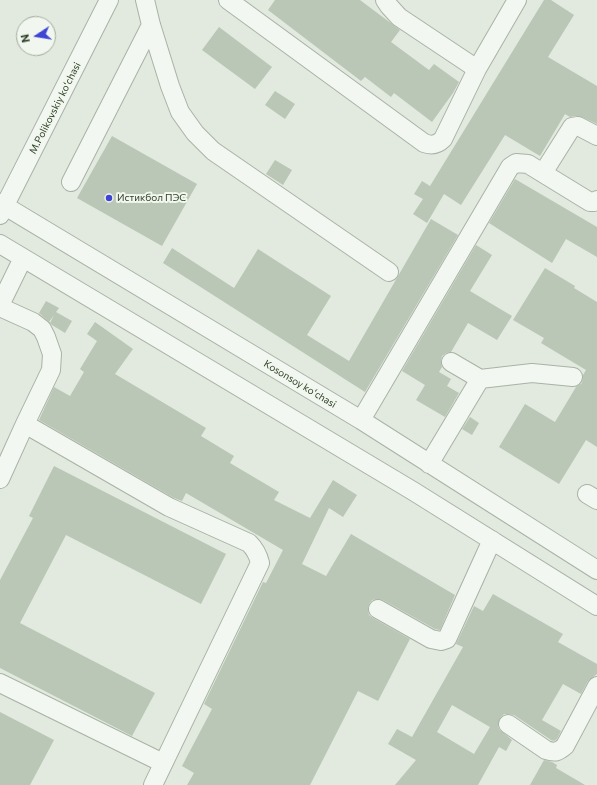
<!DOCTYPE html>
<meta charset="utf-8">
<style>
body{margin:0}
#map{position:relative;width:597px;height:785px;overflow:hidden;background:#e2e9df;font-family:Commissioner,sans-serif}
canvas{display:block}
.north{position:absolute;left:16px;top:16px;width:40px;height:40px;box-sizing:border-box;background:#f1f6ee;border:1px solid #a3ae9e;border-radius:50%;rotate:258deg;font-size:11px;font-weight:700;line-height:16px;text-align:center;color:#2e4127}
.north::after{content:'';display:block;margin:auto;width:14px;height:18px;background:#3e45d4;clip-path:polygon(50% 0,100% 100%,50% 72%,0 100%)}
</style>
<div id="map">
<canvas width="597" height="785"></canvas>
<div class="north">N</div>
</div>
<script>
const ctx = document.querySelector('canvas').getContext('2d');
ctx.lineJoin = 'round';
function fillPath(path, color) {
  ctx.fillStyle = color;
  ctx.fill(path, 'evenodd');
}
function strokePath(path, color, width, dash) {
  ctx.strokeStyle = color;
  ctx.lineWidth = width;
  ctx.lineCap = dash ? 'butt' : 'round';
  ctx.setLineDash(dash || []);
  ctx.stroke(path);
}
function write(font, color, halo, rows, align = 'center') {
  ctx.font = font + ' Commissioner,sans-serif';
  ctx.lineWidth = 4;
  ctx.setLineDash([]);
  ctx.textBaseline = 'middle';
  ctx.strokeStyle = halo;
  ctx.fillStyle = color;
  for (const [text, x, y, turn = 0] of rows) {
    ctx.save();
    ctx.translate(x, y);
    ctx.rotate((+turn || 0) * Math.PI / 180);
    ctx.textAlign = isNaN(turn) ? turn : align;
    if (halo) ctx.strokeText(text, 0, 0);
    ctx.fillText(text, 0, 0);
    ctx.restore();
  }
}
fillPath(new Path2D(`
 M275,0H360L400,30L391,42L429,70L434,64L459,82L453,93L432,122L394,93L391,97L365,77L361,81L268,10Z
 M544,0H551L574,15L548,57L597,86V124L582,117L576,116L570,117L565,114L540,156L505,135L461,205L444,194L427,223L413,214L423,199L414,194L422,181L430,186Z
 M219,27L272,67L255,89L202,50Z
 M275,91L295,104L285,119L265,105Z
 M112,136L197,184L162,246L77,198Z
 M275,160L292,170L283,185L266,174Z
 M515,179L597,227V257L566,239L552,263L489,223Z
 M431,219L458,235L365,392L163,263L172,248L234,288L258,249L331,296L307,335L349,361Z
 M476,245L492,255L470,291L512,316L497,340L468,323L451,352L446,353L442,356L441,362L442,367L439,372L451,379L447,386L459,393L445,417L416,400L425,385L402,371Z
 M545,268L575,286L574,288L597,302V447L586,440L559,484L499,447L525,404L555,422L576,387L582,383L583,375L586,370L541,343L544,338L513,320Z
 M46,301L59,308L56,312L72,321L65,333L52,325L50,323L54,315L49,322L39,313Z
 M95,322L133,349L115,374L206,428L201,436L234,456L230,463L279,492L274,500L310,518L333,480L357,495L343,517L329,508L302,564L326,576L351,534L455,595L440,630L435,629L383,600L378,599L372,600L369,604L368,609L369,615L373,618L410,639L378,701L358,691L310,785H187L194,773L182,766L212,709L204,704L263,582L266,583L283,550L186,493L182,501L174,498L39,420L54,387L70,396L84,372L80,369L97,341L87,334Z
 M470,417L479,423L472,435L462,429Z
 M54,466L226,554L201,604L66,535L20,623L155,693L132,736L0,668V580L33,518L29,516Z
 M493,594L563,634L558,642L597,664V674L588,681L581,694L563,684L542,720L561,731L557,739L554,741L551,740L514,715L508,714H504L500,718L498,724L499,729L512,740L506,751L499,747L478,785H395L416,760L388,744L397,729L412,737L463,647L456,644L474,606L483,611ZM452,705L490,727L474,754L437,732Z
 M0,712L54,740L30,785H0Z
 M544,760L552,762L557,765L556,768L585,785H530Z`), '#bac6b6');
const minor = new Path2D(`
 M145,0L151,25L170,86L180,112L195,133L213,151L389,272
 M228,0L424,143C432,146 437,145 443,139L477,69L399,17L389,6L385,0
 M477,69L517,0
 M543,173L572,127L578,126L597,136
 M71,182L151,25
 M0,203L361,420L597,570
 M0,215L109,0
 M0,244L413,491L597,606
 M0,305L23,258
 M0,307L33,322L42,329L46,337L52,354L51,370L25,424L0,479
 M451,362L480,379
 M361,420L510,167L516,163L528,164L590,202H594L597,200
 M25,424L169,507L249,543C255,549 258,554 260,563L153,785
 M429,464L480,379L532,373L573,377
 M587,494L597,500
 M378,609L431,639L441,641L447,639L492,540
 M0,683L163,763
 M508,724L546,750C555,753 558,752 565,746L597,686`);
strokePath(minor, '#a8b3a4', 20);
strokePath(minor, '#f3f7f2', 18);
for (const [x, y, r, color] of [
 [109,198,4,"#3e45d4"]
]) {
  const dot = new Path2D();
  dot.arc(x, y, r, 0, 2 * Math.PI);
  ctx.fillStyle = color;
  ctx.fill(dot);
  strokePath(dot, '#f1f6ee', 1.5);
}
write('10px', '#2e4127', '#f1f6ee', [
 ["M.Polikovskiy koʻchasi",55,108,-63],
 ["Kosonsoy koʻchasi",300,384,31]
]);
write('10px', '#2e4127', '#f1f6ee', [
 ["Истикбол ПЭС",117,198]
], 'left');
</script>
